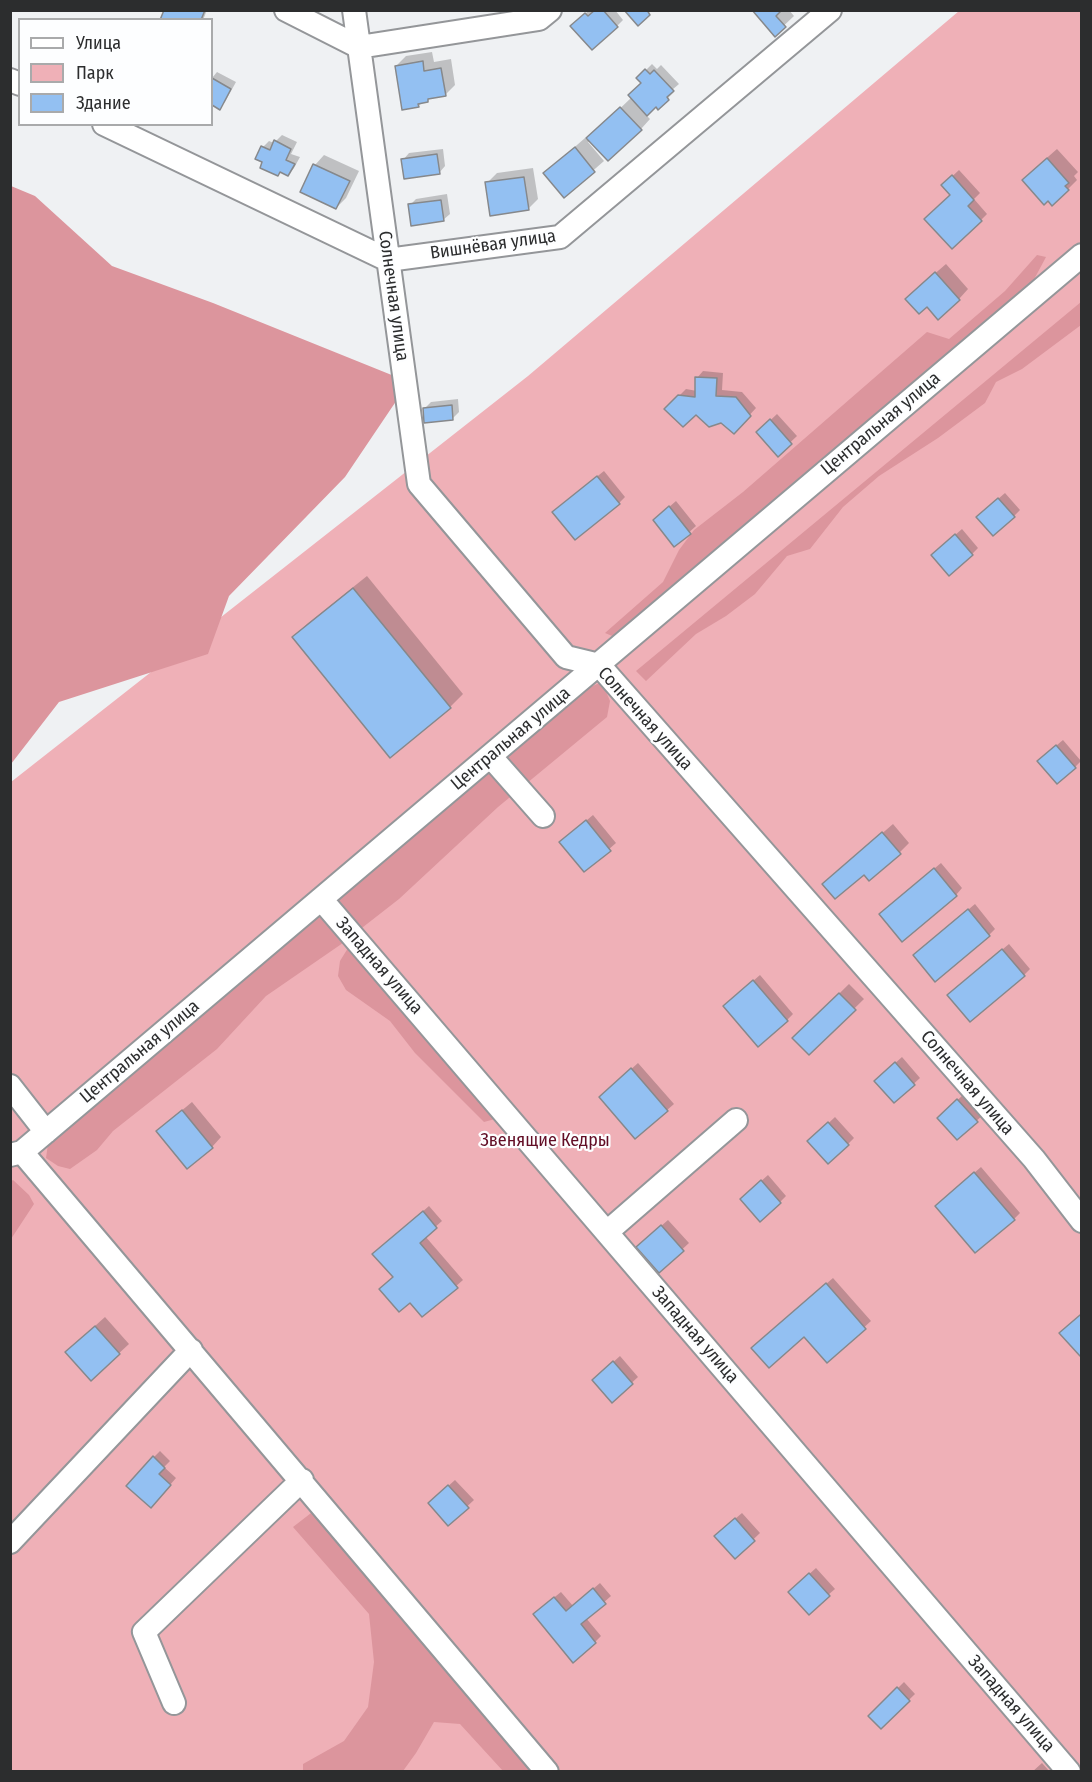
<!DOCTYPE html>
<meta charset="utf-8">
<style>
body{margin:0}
#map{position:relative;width:1092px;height:1782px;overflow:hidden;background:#eff1f3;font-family:"Fira Sans Condensed",sans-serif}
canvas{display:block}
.frame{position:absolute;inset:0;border:12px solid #2c2d2e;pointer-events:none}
.legend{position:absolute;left:18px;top:18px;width:195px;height:108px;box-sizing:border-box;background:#fdfeff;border:2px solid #a9aaab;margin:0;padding:8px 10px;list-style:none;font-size:18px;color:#2c2d2e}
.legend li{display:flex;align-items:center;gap:12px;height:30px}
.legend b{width:30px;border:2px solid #a9aaab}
</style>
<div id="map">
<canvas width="1092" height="1782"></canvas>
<div class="frame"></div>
<ul class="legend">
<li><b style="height:8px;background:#fff"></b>Улица</li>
<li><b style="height:16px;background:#efb0b7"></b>Парк</li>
<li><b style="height:16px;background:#93c0f2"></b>Здание</li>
</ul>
</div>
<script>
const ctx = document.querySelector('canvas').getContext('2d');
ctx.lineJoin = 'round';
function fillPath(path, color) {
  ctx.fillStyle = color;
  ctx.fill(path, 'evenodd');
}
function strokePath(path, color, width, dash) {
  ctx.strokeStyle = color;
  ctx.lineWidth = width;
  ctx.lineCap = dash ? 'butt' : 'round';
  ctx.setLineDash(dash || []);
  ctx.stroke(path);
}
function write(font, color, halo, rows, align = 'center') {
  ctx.font = font + ' "Fira Sans Condensed",sans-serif';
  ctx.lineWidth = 4.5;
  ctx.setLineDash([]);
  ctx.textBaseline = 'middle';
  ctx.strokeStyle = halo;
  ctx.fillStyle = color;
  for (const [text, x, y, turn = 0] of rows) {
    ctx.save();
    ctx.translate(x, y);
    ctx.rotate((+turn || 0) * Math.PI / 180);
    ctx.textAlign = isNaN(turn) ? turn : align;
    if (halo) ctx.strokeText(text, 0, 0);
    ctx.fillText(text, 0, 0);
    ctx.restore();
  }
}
fillPath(new Path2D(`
 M959,11H1081V1771L11,1772V782L528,376Z`), '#efb0b7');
fillPath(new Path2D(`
 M11,186L35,196L112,266L213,303L409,382L345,477L229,596L208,654L59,702L11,764Z
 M1037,255L1046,257L1031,285L617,638L605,633L663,582L679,550L694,530L743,492L927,332L949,339L1005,291Z
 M1081,302V325L1022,369L996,382L985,403L938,438L879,476L843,507L810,549L787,556L755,594L726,616L696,634L646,681L636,671Z
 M602,682L610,701L607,717L498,807L399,899L340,945L266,996L217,1049L113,1131L97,1150L70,1169L58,1166L46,1158L48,1144L588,688Z
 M348,948L356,951L385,984L468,1089L495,1119L484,1122L415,1053L390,1021L346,990L338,976L340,961Z
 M13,1180L29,1195L34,1204L11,1239L10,1182Z
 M315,1510L400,1618L454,1674L535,1771H503L460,1724L434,1722L416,1753L403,1771H303V1764L344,1741L368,1707L374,1662L369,1614L293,1527Z`), '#dc959d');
fillPath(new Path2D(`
 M166,10H207L203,20H162Z
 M589,10H615L623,20L617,26L579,20Z
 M754,10H789L794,16L775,34Z
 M432,52L434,62L451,59L455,85L445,95L431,97L418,106L396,66L406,56Z
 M652,64L657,69L661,65L679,84L672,90L674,92L658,108L656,105L646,115L650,119L641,129L588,142L604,161L564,196L545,173L585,138L587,140L632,97L642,83L638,78Z
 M217,72L236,82L225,102L219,108L212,104V78Z
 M282,135L297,142L291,154L300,157L294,168L288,175L281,171L278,175L264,161L263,147L269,141L274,143Z
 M443,149L445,166L439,173L403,160L409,153Z
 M1057,149L1078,172L1074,176L1077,180L1068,189L1033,170Z
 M324,155L359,171L346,198L336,208L302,191L315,165Z
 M533,168L538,199L528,209L487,183L497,173Z
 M959,170L980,193L974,199L987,214L981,220L943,185Z
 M447,194L450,214L443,220L410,205L416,199Z
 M946,264L968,289L959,299L917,289Z
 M703,371L723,373L722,390L742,392L756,408L734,432L721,421L696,413L666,409L686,389L697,391V378Z
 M458,399L459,412L453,418L424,409L431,402Z
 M777,414L797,436L778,454L758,432Z
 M604,471L625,497L619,503L560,506Z
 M1005,493L1020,510L1014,516L984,511Z
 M676,501L696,526L675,545L661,514Z
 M962,529L978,548L972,554L939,549Z
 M367,576L463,694L450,707L294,637L307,624Z
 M1063,740L1081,761L1075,767L1045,755Z
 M593,815L616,843L585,870L568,836Z
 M893,824L909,843L900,852L869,879L864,873L834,875Z
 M941,863L962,888L956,895L887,908Z
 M975,904L995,929L989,935L921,949Z
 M1009,944L1030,969L1024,975L955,989Z
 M760,975L793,1014L787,1020L731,1000Z
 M849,984L864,999L809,1053L794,1038Z
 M902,1057L920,1078L895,1101L882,1075Z
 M638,1063L674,1104L636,1137L607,1091Z
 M964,1094L983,1115L957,1138L945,1112Z
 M192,1102L221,1137L212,1147L168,1122Z
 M835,1117L854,1138L848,1144L816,1135Z
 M981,1167L1020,1213L1014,1219L943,1200Z
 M768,1175L786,1196L780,1202L748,1193Z
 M429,1206L442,1221L425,1236L463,1280L423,1315L394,1277L381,1248Z
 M668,1220L689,1243L659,1271L644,1241Z
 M833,1278L871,1321L827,1361L805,1335L759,1342Z
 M105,1317L129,1344L91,1379L76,1343Z
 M620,1356L638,1377L613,1400L600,1374Z
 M160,1451L170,1461L164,1467L176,1478L157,1500L154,1457Z
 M455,1480L474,1500L448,1524L436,1497Z
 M742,1513L760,1533L735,1557L722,1530Z
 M816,1568L835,1589L828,1595L796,1586Z
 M600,1583L611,1596L586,1618L601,1636L595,1642L541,1608L561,1592L573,1606Z
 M904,1682L915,1694L881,1727L870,1716Z
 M1042,1763L1050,1772H1032Z`), '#0003');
const building = new Path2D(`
 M164,10H205L201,20H160Z
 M595,10H603L618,27L592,50L570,26L585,13L588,16Z
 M624,10H647L650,15L638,26Z
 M752,10H782L776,16L786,27L775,37Z
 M423,61L424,71L441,68L446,96L428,99V102L418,104L419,107L402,110L395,66Z
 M645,69L650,74L654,70L674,91L667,97L669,100L658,110L656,107L647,116L628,95L641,83L636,78Z
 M212,78L231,89L220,110L212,105Z
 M620,107L642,130L608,161L586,138Z
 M274,140L291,149L286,160L295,164L288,176L280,172L278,176L260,168L262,162L255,159L261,146L270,150Z
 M575,147L595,172L564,198L543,173Z
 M437,154L440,174L404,179L401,159Z
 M1047,158L1069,183L1065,186L1069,190L1052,206L1048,201L1044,205L1022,180Z
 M313,164L350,181L336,209L300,192Z
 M952,175L974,200L968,206L982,221L952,249L924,219L950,195L941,185Z
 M524,177L529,210L490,216L485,182Z
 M441,200L444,221L411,226L408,204Z
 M935,272L960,300L938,320L927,307L919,314L905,299Z
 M695,377L717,378L716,396L736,397L751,416L734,434L721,423L709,427L696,415L683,427L664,409L678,395L695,397Z
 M452,405L453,420L424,423L423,408Z
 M770,419L792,444L778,457L756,432Z
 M597,476L620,504L575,540L552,512Z
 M998,498L1015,517L993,536L976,517Z
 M669,506L691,534L674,547L653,520Z
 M955,534L973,555L949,576L931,555Z
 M353,588L451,708L390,758L292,637Z
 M1056,745L1076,768L1057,784L1037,761Z
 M586,820L611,851L584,872L559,842Z
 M882,832L901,854L869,881L864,875L835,899L822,884Z
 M934,868L957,896L902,942L879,914Z
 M968,909L990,936L935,982L913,955Z
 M1002,949L1025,976L970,1022L947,995Z
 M753,980L788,1021L758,1047L723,1006Z
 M839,993L856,1010L809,1055L792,1038Z
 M895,1062L915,1085L894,1103L874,1081Z
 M631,1068L668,1111L635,1139L599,1097Z
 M957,1099L978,1122L957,1140L937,1118Z
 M182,1110L213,1148L187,1169L156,1131Z
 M828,1122L849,1145L828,1164L807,1141Z
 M974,1172L1015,1220L975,1253L935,1206Z
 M761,1180L781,1203L760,1222L740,1199Z
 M423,1211L437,1228L420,1243L458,1288L422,1317L410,1303L399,1312L379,1289L393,1277L372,1254Z
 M661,1225L684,1251L659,1273L636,1247Z
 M826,1283L866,1329L827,1363L804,1337L769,1368L751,1348Z
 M1080,1315L1082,1317V1354L1080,1356L1059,1333Z
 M95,1326L120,1354L91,1381L65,1352Z
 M613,1361L633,1384L612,1403L592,1380Z
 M153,1456L165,1468L159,1474L171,1485L151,1508L126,1486Z
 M448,1485L469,1508L448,1526L428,1503Z
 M735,1518L755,1541L735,1559L714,1536Z
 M809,1573L830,1596L809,1615L788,1592Z
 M593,1588L606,1604L581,1624L596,1643L573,1663L533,1614L554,1597L566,1611Z
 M897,1687L910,1701L881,1729L868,1716Z`);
fillPath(building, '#93c0f2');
strokePath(building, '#86888b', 1.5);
const minor = new Path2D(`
 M286,10L359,47L539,19L550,10
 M354,10L419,484L566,657L599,665L1034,1159L1082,1221
 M10,80L20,84
 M104,124L388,260L560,237L830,10
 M491,757L543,816
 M321,899L1069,1772
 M10,1086L46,1132
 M22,1152L547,1772
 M10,1155L22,1152L1082,255
 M607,1232L736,1120
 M10,1542L191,1350
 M174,1703L144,1632L302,1480`);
strokePath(minor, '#949699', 26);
strokePath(minor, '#fff', 22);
write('18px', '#2c2d2e', '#fdfeff', [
 ["Вишнёвая улица",493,245,-8],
 ["Солнечная улица",393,296,82],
 ["Центральная улица",881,424,-40],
 ["Солнечная улица",645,719,48],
 ["Центральная улица",511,739,-40],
 ["Западная улица",379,966,49],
 ["Центральная улица",140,1052,-40],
 ["Солнечная улица",967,1083,49],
 ["Западная улица",695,1335,49],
 ["Западная улица",1011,1704,49]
]);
write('18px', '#620d25', '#fdfeff', [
 ["Звенящие Кедры",545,1141]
]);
</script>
